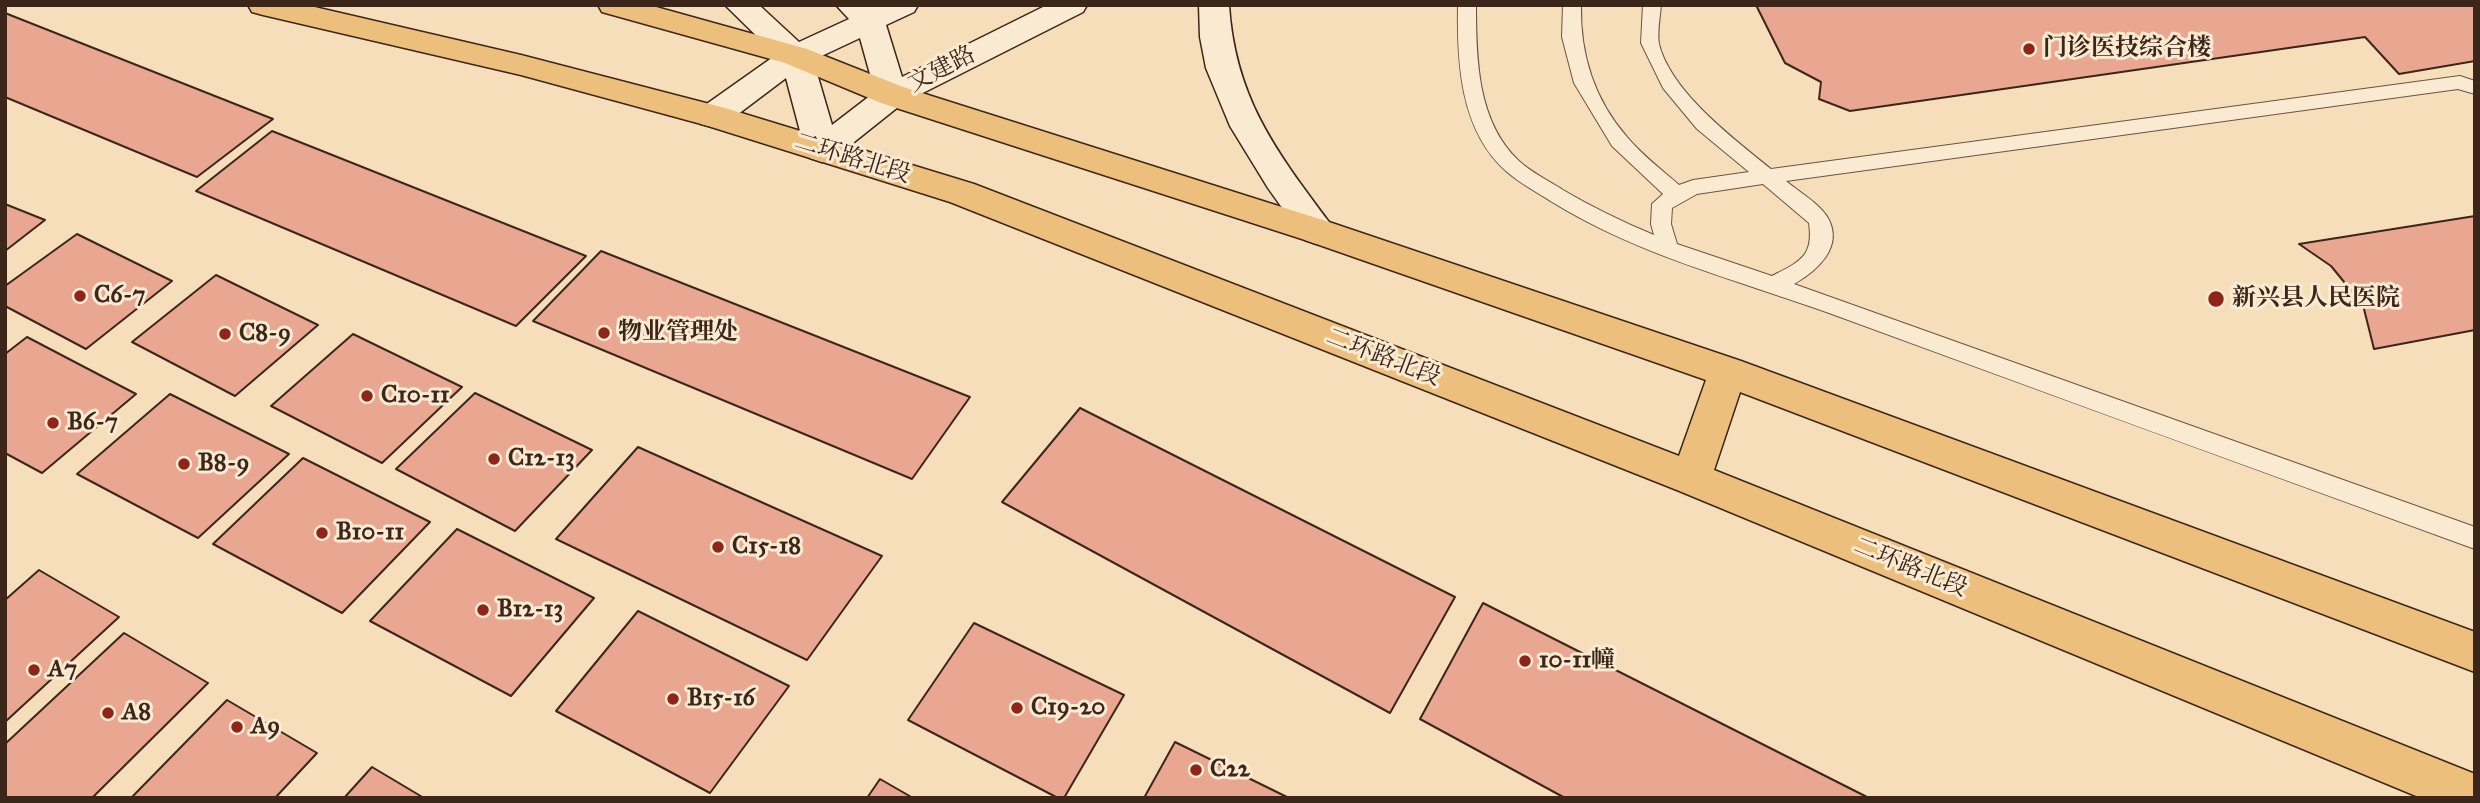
<!DOCTYPE html>
<meta charset="utf-8">
<style>
body{margin:0}
#map{position:relative;width:2480px;height:803px;overflow:hidden;background:#f7deba;font-family:"IM FELL Great Primer",serif}
canvas{display:block}
.frame{position:absolute;inset:0;border:7px solid #3c261a;pointer-events:none}
</style>
<div id="map">
<canvas width="2480" height="803"></canvas>
<div class="frame"></div>
</div>
<script>
const ctx = document.querySelector('canvas').getContext('2d');
ctx.lineJoin = 'round';
function fillPath(path, color) {
  ctx.fillStyle = color;
  ctx.fill(path, 'evenodd');
}
function strokePath(path, color, width, dash) {
  ctx.strokeStyle = color;
  ctx.lineWidth = width;
  ctx.lineCap = dash ? 'butt' : 'round';
  ctx.setLineDash(dash || []);
  ctx.stroke(path);
}
function write(font, color, halo, rows, align = 'center') {
  ctx.font = font + ' "IM FELL Great Primer","Noto Serif SC",serif';
  ctx.lineWidth = 6;
  ctx.setLineDash([]);
  ctx.textBaseline = 'middle';
  ctx.strokeStyle = halo;
  ctx.fillStyle = color;
  for (const [text, x, y, turn = 0] of rows) {
    ctx.save();
    ctx.translate(x, y);
    ctx.rotate((+turn || 0) * Math.PI / 180);
    ctx.textAlign = isNaN(turn) ? turn : align;
    if (halo) ctx.strokeText(text, 0, 0);
    ctx.fillText(text, 0, 0);
    ctx.restore();
  }
}
const building = new Path2D(`
 M1756,5H2475V61L2399,74L2365,37L1850,111L1819,99L1821,82L1785,63Z
 M5,13L273,119L197,177L5,97Z
 M272,131L586,256L516,326L196,191Z
 M5,204L45,220L5,251Z
 M2475,216V330L2374,349L2363,305L2331,266L2299,244Z
 M77,234L172,281L86,349L5,306V286Z
 M601,251L970,397L912,479L533,321Z
 M216,275L318,325L235,396L132,342Z
 M353,334L462,387L382,463L271,406Z
 M27,337L136,394L42,473L5,453V354Z
 M475,393L592,450L515,531L396,469Z
 M170,394L289,454L198,538L77,474Z
 M1080,408L1455,597L1390,713L1002,502Z
 M638,447L882,556L807,660L556,539Z
 M303,458L430,522L342,613L213,544Z
 M457,529L594,598L511,696L370,621Z
 M39,570L119,617L5,722V600Z
 M1483,603L1869,798H1565L1420,719Z
 M638,611L789,686L710,793L556,711Z
 M974,623L1124,695L1064,798H1058L908,720Z
 M124,633L208,683L92,798H5V744Z
 M227,700L317,753L275,798H131Z
 M1175,742L1289,798H1144Z
 M372,767L424,798H344Z
 M880,779L913,798H867Z`);
fillPath(building, '#e9a691');
strokePath(building, '#3c261a', 2);
const lane = new Path2D(`
 M1458,5H1476C1476,58 1477,122 1519,161C1531,172 1549,181 1563,190C1592,207 1623,222 1654,235L1651,224L1652,204L1663,194L1612,146L1574,83L1562,37L1563,5H1581C1580,54 1594,99 1627,137C1642,155 1662,170 1679,185L1693,180L1749,172L1697,129L1663,88L1641,43L1643,5H1661C1660,17 1657,33 1659,44C1671,92 1734,139 1771,169L2460,76L2475,81V94L2458,89L1786,181C1798,191 1820,204 1828,218C1844,247 1817,271 1794,284L2475,527V549C2259,471 2044,392 1829,313C1734,279 1638,255 1552,202C1537,192 1519,183 1506,171C1460,130 1457,62 1458,5ZM1763,184L1809,223C1814,257 1799,262 1772,276L1677,244L1671,224L1672,208L1697,194Z`);
const secondary = new Path2D(`
 M725,5H759L799,42L849,19L836,5L873,7L918,5L914,12L886,25L902,77L1047,5H1087L1083,12L903,103L834,158L822,162L810,158L805,150L786,78L725,124L713,127L701,124L697,116L701,108L776,55ZM860,38L875,92L832,125L813,60Z
 M1199,5H1229C1235,98 1276,151 1329,222L1334,231L1329,240L1317,244L1305,240L1268,188L1230,126L1206,68L1200,37Z`);
const primary = new Path2D(`
 M248,5H306L521,55L725,108L974,184L1679,456L1706,380L1305,240L881,103L785,63L602,12L598,5H649L807,49L903,87L1329,222L1741,361L2475,632V672L1740,392L1714,470L2475,774V798H2421L1677,490L950,202L705,125L521,75L263,15L252,12Z`);
strokePath(lane, '#6b5442', 2);
strokePath(secondary, '#3c261a', 3);
strokePath(primary, '#3c261a', 3);
fillPath(lane, '#faead2');
fillPath(secondary, '#faead2');
fillPath(primary, '#ecbf7d');
for (const [x, y, r, color] of [
 [2029,49,7,"#8f2418"],
 [80,296,7,"#8f2418"],
 [2216,299,9,"#8f2418"],
 [604,333,7,"#8f2418"],
 [225,334,7,"#8f2418"],
 [367,396,7,"#8f2418"],
 [53,423,7,"#8f2418"],
 [494,459,7,"#8f2418"],
 [184,464,7,"#8f2418"],
 [322,533,7,"#8f2418"],
 [718,547,7,"#8f2418"],
 [483,610,7,"#8f2418"],
 [1525,661,7,"#8f2418"],
 [34,670,7,"#8f2418"],
 [673,699,7,"#8f2418"],
 [1017,708,7,"#8f2418"],
 [108,713,7,"#8f2418"],
 [237,727,7,"#8f2418"],
 [1196,770,7,"#8f2418"]
]) {
  const dot = new Path2D();
  dot.arc(x, y, r, 0, 2 * Math.PI);
  ctx.fillStyle = color;
  ctx.fill(dot);
  strokePath(dot, '#faead2', 2.5);
}
write('bold 24px', '#3c261a', '#faead2', [
 ["门诊医技综合楼",2043,49],
 ["C6-7",94,296],
 ["新兴县人民医院",2232,299],
 ["物业管理处",618,333],
 ["C8-9",239,334],
 ["C10-11",381,396],
 ["B6-7",67,423],
 ["C12-13",508,459],
 ["B8-9",198,464],
 ["B10-11",336,533],
 ["C15-18",732,547],
 ["B12-13",497,610],
 ["10-11幢",1539,661],
 ["A7",48,670],
 ["B15-16",687,699],
 ["C19-20",1031,708],
 ["A8",122,713],
 ["A9",251,727],
 ["C22",1210,770]
], 'left');
write('24px', '#3c261a', '#faead2', [
 ["文建路",942,70,-27],
 ["二环路北段",852,159,17],
 ["二环路北段",1383,358,21],
 ["二环路北段",1910,568,22]
]);
</script>
